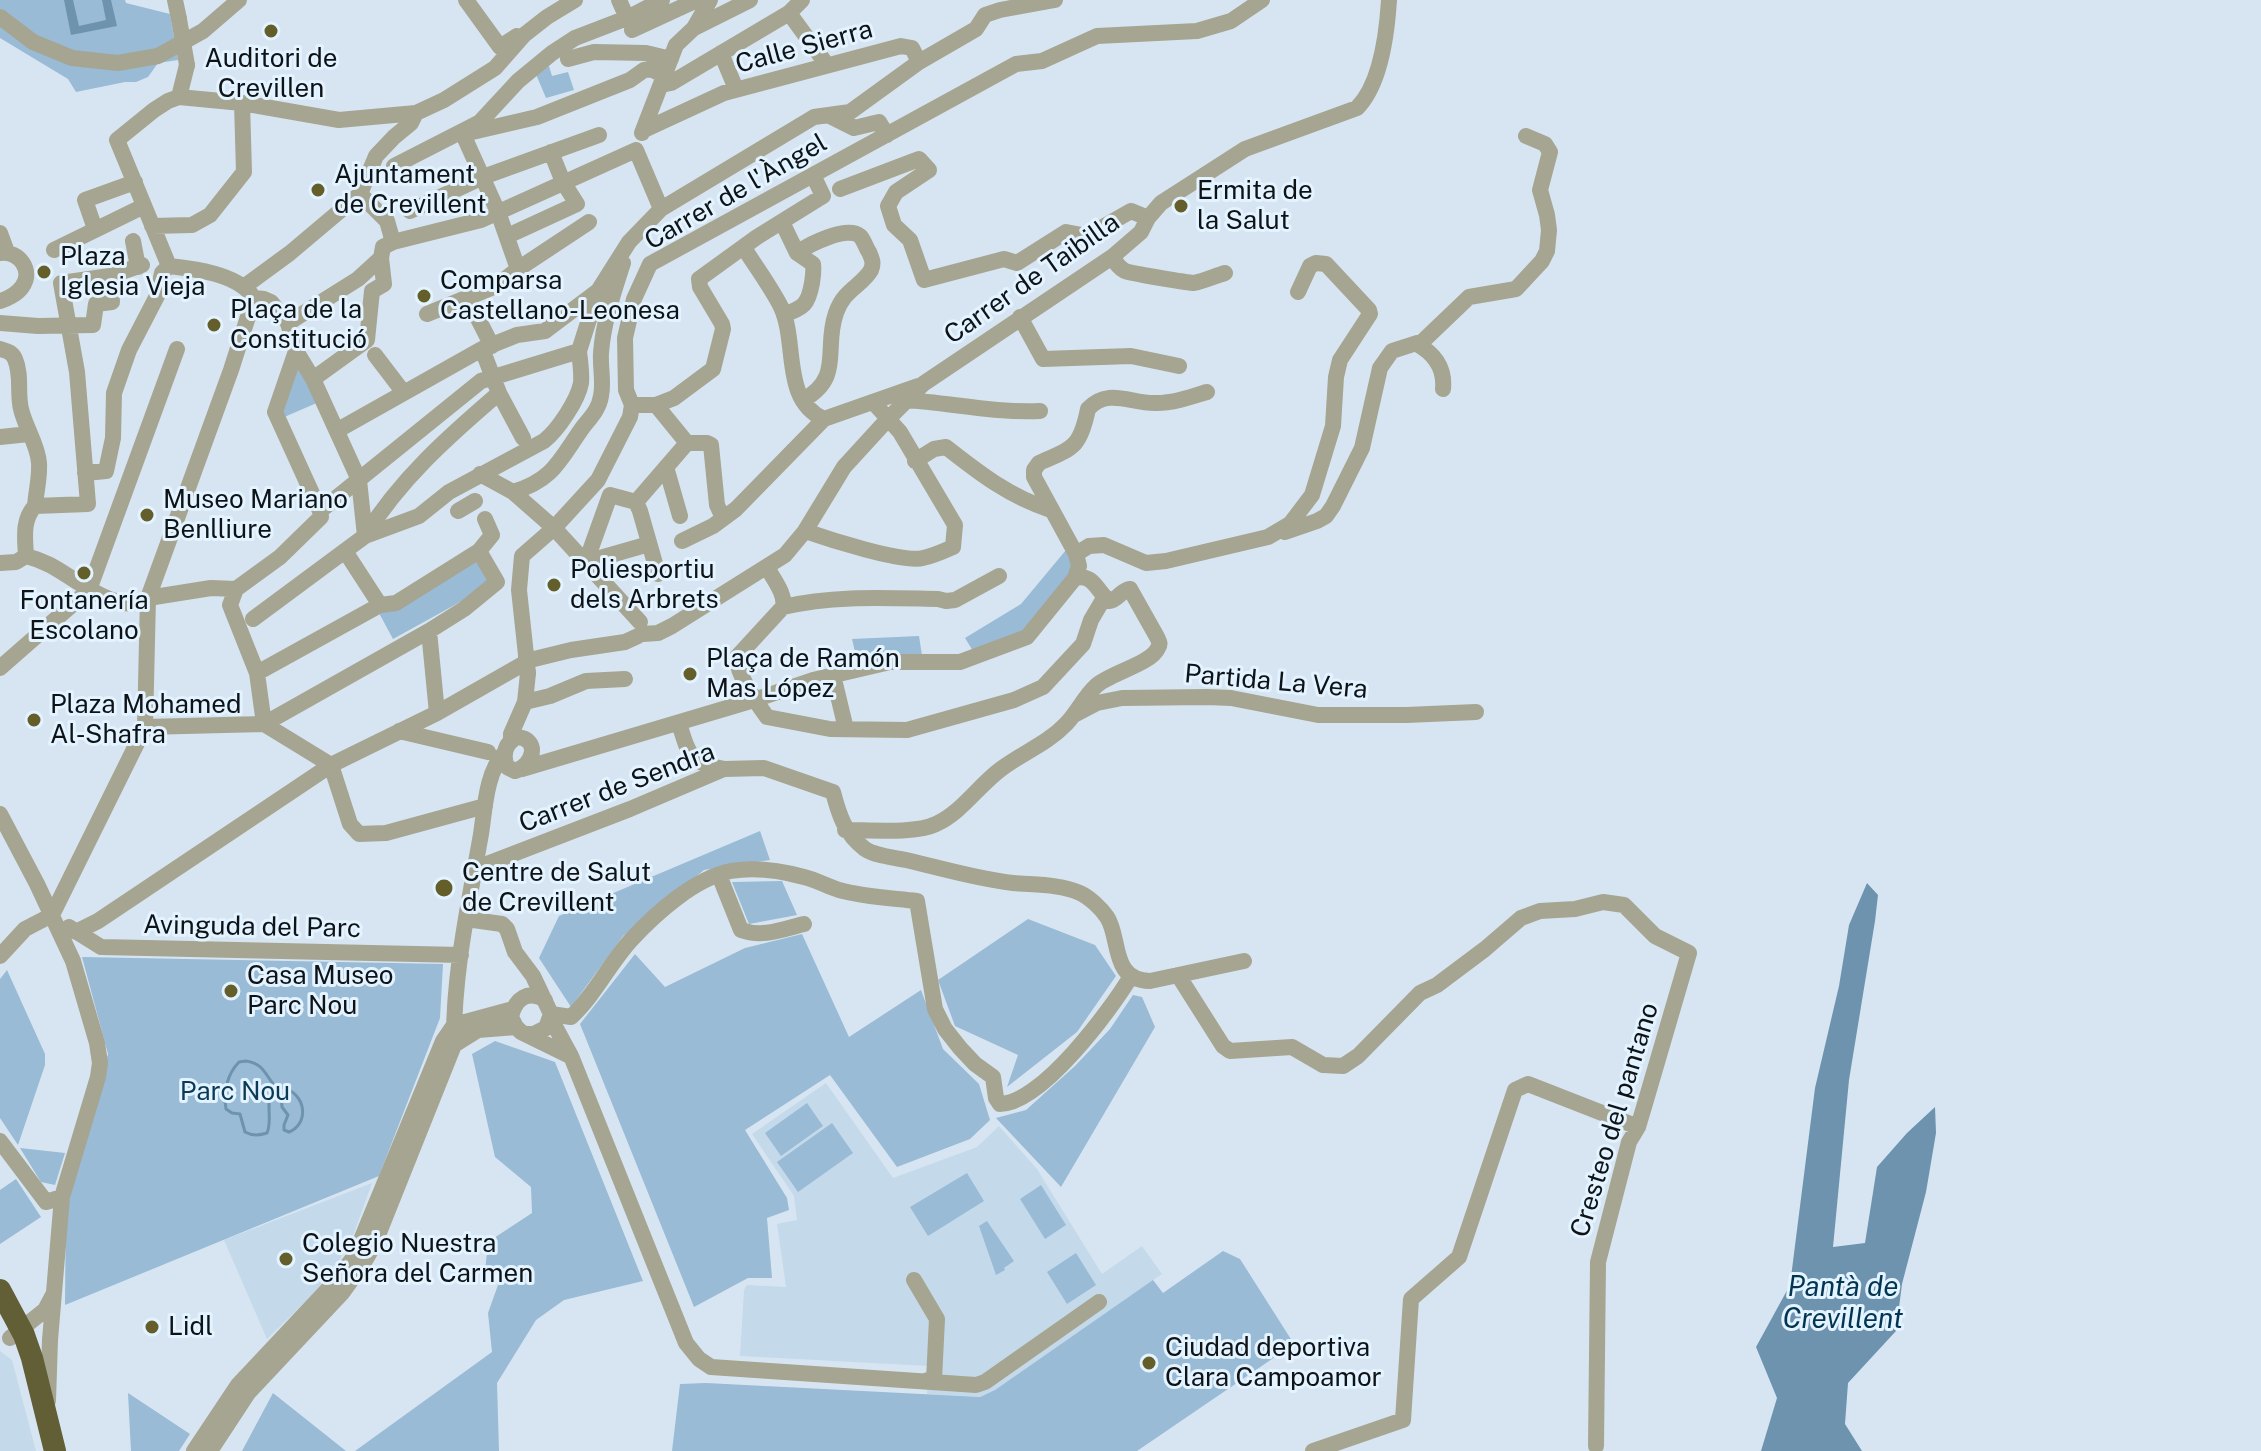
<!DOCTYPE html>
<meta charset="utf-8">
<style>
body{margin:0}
canvas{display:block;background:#d6e5f1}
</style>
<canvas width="2261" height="1451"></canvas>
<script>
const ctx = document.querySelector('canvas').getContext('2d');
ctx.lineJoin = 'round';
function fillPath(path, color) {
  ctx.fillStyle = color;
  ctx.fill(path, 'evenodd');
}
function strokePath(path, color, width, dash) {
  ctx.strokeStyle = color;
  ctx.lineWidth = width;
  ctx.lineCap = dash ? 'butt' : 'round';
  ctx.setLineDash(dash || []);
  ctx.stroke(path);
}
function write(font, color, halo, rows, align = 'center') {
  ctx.font = font + ' "Public Sans",sans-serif';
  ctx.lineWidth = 6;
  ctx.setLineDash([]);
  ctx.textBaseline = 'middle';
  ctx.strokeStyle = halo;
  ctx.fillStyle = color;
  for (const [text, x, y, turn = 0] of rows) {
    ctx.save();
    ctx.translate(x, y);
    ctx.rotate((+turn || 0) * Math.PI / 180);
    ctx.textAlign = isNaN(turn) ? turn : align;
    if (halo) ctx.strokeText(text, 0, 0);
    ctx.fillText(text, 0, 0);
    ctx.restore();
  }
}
fillPath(new Path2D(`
 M826,1083L893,1178L977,1147L999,1126L1037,1169L1102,1274L1142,1246L1162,1274L995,1390L980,1397L927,1394L928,1366L740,1356L744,1290L747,1285L786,1287L777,1224L797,1220L794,1196L752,1134Z
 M372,1183L354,1233L330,1278L267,1339L224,1240Z
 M0,1351L12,1360L36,1451H0Z`), '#c4daeb');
fillPath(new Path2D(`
 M0,0H125L126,3L170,14L178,60L158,63L148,77L136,82H125L76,92L68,79L0,38Z
 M549,66L552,76L568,72L574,90L546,98L535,72Z
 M300,358L319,402L282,418L280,414Z
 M1071,544L1079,566L1027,637L976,656L965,638L1021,604Z
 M478,560L491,585L393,639L379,613Z
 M919,636L923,662L859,669L852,639Z
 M760,831L770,860L704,870L623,936L571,1007L539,958L559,916Z
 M782,881L797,915L749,924L732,882Z
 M1028,919L1095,945L1116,976L1077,1032L1007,1087L1018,1055L955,1026L938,980Z
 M802,934L849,1037L921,990L943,1049L979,1084L990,1120L970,1139L897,1167L830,1075L745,1130L787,1198L789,1210L767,1218L772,1278H748L694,1307L580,1024L635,954L665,987L745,948Z
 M82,957L443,964L440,1018L379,1176L65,1305L66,1200L108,1054Z
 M7,970L45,1054V1065L18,1145L0,1118V979Z
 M1133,995L1142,997L1155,1027L1061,1187L996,1118L1026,1110L1075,1066L1110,1029Z
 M495,1041L555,1062L643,1281L564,1300L536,1320L497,1383L499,1451H355L492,1352L488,1313L498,1285L485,1272L488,1242L532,1213L531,1187L495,1157L472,1054Z
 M807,1103L823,1126L781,1156L765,1133Z
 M832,1123L853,1153L798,1192L777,1162Z
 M20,1148L65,1153L55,1185L41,1182Z
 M967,1173L984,1201L928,1236L910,1207Z
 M16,1179L41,1217L0,1244V1190Z
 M1041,1185L1066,1225L1045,1239L1020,1199Z
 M987,1221L1014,1261L1004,1268L1005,1270L996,1275L979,1226Z
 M1223,1251L1240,1259L1294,1344L1137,1451H672L680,1384L706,1383L980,1397L995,1390L1153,1280L1163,1293Z
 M1076,1253L1096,1285L1067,1304L1047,1272Z
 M128,1393L190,1434L179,1451H131Z
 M273,1393L346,1451H242Z`), '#99bbd5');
fillPath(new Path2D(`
 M64,0H73L79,26L106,20L102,0H111L117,26L71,35Z
 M1867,883L1878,895L1875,921L1849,1080L1833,1247L1865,1243L1877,1167L1907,1133L1935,1107L1936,1133L1926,1192L1902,1284L1896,1331L1848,1383L1845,1424L1862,1451H1761L1777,1398L1756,1347L1790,1285L1815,1088L1839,986L1849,925Z`), '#6e93af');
strokePath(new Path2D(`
 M246,1061C264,1064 264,1073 274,1085C279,1087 283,1087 287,1089C307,1098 308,1124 289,1132L284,1130V1125L288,1115L282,1107L281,1096L279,1092H272C265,1104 273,1119 267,1133C258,1136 252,1136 245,1132L240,1114L232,1113L226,1109C223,1093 227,1074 239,1062Z`), '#6e93af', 3);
strokePath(new Path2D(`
 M175,0L179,19
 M466,0L500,47L517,36
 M619,0L627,18
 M789,13L827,65
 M0,17L33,42L72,58L118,63L158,56L203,31L239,0
 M694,28L750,0
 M632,30L697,0
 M721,53L736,89
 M568,59L594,52L646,53L671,59
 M661,85L671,83L789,13L802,0
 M179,97L187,65
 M828,115L854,128L879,122L887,135
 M644,130L724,93L901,46L912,48L919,62
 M462,132L498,212L518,269
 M468,133L537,117L630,80L644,70L651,69L665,76
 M642,133L676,45L694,28L710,0
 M636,150L661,209
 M394,166L480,122L518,81L552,53L575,38L627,18L662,0
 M840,189L919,159L929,170L896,192L888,206L894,225L910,240L924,280L1004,259L1017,263L1066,232L1087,236L1131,211L1148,218
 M360,194L387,221L393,242
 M410,211L483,177L599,135
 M782,222L797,253L813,264C814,271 813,276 812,283C808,305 804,307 784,315
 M152,226L192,225L210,215L244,172L242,103
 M95,229L85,200L135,182
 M0,233L7,252
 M514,233L577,204L563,182L551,152
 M133,241L138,267
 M744,248C756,267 771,287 781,307C798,343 781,400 824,419L918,386
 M54,250L144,206
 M0,253C19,250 34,271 22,287C17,294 7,299 0,301
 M797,253C808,245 847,225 860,236C864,240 866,248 869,252C872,259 874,263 871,270C862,286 844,289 836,313C823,349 844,377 803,400
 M1112,257C1116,263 1119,268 1125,271C1129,273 1189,283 1194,283C1204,281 1215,276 1225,273
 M169,266L117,140L154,110L168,101L179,97L242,103L339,120L416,113L444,100L495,68L524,35L547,17L575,0
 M169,266C194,269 233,273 251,294
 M245,286L290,253L360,194L376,156L394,137L411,123L416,113
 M254,298L264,299L271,302L288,323L296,351L313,379L359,480L365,536
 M468,299L492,346
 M427,314L496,286L518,269L589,222
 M1020,317L1043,359L1131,356L1179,366
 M0,323L38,326L93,325L96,304L112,302L110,276
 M288,323L358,279L381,258
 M1417,344C1435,354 1445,368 1443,389
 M0,349C7,351 12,352 15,359C22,375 17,393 21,409C25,427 38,445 39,463C40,477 36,492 35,506
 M482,349L499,393L523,438
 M296,351L275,412L320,511
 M375,355L404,393
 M313,379L367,340L372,291L384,284L381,258L383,247L393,242L481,220L636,150
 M906,400C951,403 995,413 1040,411
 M632,405H656L674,398L713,369L723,329L722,324L700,287L699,279L757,237L823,196L813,175
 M656,405L687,443H707L711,445L717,505L723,518
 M338,430L482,349L517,335L545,331L598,291
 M0,437L29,434
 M915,461L934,449L946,447C979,473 1010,497 1051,510
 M666,467L680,516
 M85,473L106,471L113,438L114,393L129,350L157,296L162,273L169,266
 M480,474L513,492L554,528L640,622
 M513,492C554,480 560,459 583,427C591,417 599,409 601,396C604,382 600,367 601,353C603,323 614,291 623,263
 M636,502L687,443
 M458,511L475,501
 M805,531C828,539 902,563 923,558C933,556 944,551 953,547L955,525L900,432L873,402
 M1285,532L1317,521L1326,516L1333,506L1362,448L1380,368L1392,351L1423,341L1469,297L1516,289L1542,261L1547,251L1549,230L1547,215L1540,190L1550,152L1545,144L1526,136
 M365,536C400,479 449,436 499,393
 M682,541L713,526L736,509L824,419
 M345,551L380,605
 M1076,554L1089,546L1104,545L1146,563L1166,561L1268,537L1290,524L1312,495L1333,426L1336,377L1340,360L1370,314L1369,310L1326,264L1316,263L1310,266L1298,292
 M26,556C34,558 42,561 50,565C75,578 120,618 148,598L211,588L236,589L280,557L321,517L320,511L481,381L579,351L598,291L629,242L661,209L814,117L850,112L919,62L976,29L985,15L1000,10L1055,0
 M26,556C25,538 22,520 35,506L88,504L77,372L61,283L110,276L142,265
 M586,562L610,495L636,502L640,511L658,574
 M586,562L649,544
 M0,563L16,562L26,556
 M767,567C773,579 786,594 783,607L737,657C736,674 757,703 767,717L830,729L907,730L1014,700L1043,687L1083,644L1091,620L1104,598
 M236,589L230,605L257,673L264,724
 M783,607C834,595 886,598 938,599L946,601L955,600L999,576
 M253,619L365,536L419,516L449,492L544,441C558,430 578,400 581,383C582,373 580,361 579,351
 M429,631L437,713
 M643,634L658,633L672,626L785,555L805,531L844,467L887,420L923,384L1112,257L1141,232L1148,218L1161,203L1245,149L1357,108C1381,84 1387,32 1389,0
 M526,655L519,590L522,556L554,528L598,480L630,417L632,405L626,390L625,338L634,299L650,264L1016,64L1042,61L1097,36L1197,31L1231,21L1262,0
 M0,668L89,590L177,349
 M257,673L380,605L396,603L479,551
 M833,675L846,729
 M525,702L550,696L586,681L625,679
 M1076,714L1097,703L1122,698L1207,697L1231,698L1318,715H1406L1476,712
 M679,723C688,753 690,764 724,769
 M264,724L331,765
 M145,727L264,724L429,631L464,609L497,582L479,551L492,535L485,519
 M399,731L488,752
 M517,737C541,739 533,766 515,771L507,767C502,754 505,743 517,737Z
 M511,741V734L525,702L528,673
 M331,765L350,824L359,834L386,833L485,806
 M522,769L754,700L813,680L890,662H960L1027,637L1075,578L1079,566L1076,554L1034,477V470L1039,463C1073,448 1080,448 1088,409C1108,387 1131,404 1156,403C1174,403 1191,397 1207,392
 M0,814L37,884L73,961L97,1043L100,1063L98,1077L62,1197L50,1340L48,1401
 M845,830C869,830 916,834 936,824C962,812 978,786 1001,769C1022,753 1047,744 1066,724C1077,713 1084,697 1096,686C1110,673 1151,664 1158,648C1161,643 1159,642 1157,637L1130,589C1121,590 1118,600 1109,601C1097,591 1093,573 1075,578
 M474,869L630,809L724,769L764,768L833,792C839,815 845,834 865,849C875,856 893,857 906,860C941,868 977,879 1013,883C1034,885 1060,884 1080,893C1089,897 1101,908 1107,917C1121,938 1110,980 1150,981L1244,961
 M719,875L741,930C763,938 783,929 804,924
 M466,919L502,924L507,929L515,952L533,976L551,1014L546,1028L534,1034H527
 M69,927L101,947L461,955
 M76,932L98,921L331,765L437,713L530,660L571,650L625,642L638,636
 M0,956L25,929L52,915L145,727L148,598L231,370L254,298
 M1178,975L1223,1046L1230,1051L1292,1047L1323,1065L1343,1066L1358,1056L1420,993L1437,985L1485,949L1521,918L1540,911L1575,909L1603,902L1624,905L1655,936L1689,953L1644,1107L1638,1127L1629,1142L1598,1262L1596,1446
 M545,1000C528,989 515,999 511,1017L516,1027L521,1032L570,1056
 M551,1014L571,1017C595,995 609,964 631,940C656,913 695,878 731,871C754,867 782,871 804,877C816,880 827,886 839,890C864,897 891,898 917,901L935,1009L945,1029L960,1048L975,1064L993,1077L996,1098L1000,1104C1041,1104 1111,1010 1131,976
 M551,1019L571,1056L686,1343L699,1359L711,1367L976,1385L985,1382L1099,1302
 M454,1045L478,1030L516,1027
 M0,1141L46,1202L62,1197
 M914,1280L937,1319L934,1380H928
 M10,1338L45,1310L53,1295
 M194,1451L238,1385L332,1285L354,1257L443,1041L454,1025L513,1009
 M210,1451L248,1393L342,1293L363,1264L374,1245L454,1045C453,974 469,903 481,834C485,808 486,772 505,752
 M1313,1451L1403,1420L1411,1299L1459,1257L1515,1090L1528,1084L1638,1127`), '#a6a592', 16);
strokePath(new Path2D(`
 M0,1290L24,1335L32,1358L55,1451`), '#625e36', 22);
strokePath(new Path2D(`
 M179,19L187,65
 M526,655L528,673`), '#a6a592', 16);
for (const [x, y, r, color] of [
 [271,31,8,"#645e2b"],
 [318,190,8,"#645e2b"],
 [1181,206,8,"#645e2b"],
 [44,272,8,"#645e2b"],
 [424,296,8,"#645e2b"],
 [214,325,8,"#645e2b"],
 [147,515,8,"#645e2b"],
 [84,573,8,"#645e2b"],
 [554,585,8,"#645e2b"],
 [690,674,8,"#645e2b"],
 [34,720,8,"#645e2b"],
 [444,888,10,"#645e2b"],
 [231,991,8,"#645e2b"],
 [286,1259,8,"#645e2b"],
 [152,1327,8,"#645e2b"],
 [1149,1363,8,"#645e2b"]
]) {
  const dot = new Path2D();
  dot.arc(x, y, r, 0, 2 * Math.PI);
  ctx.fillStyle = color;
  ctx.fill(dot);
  strokePath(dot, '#e3f3ff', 3);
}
write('26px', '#0e1317', '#e3f3ff', [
 ["Calle Sierra",804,47,-15],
 ["Carrer de l'Àngel",736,192,-30],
 ["Carrer de Taibilla",1032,279,-35],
 ["Partida La Vera",1276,682,5],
 ["Carrer de Sendra",617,788,-21],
 ["Avinguda del Parc",252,927,1],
 ["Cresteo del pantano",1615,1120,-73]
]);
write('26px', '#0e1317', '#e3f3ff', [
 ["Auditori de",271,59,"center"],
 ["Crevillen",271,89,"center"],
 ["Ajuntament",334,175],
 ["de Crevillent",334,205],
 ["Ermita de",1197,191],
 ["la Salut",1197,221],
 ["Plaza",60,257],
 ["Iglesia Vieja",60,287],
 ["Comparsa",440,281],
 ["Castellano-Leonesa",440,311],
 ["Plaça de la",230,310],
 ["Constitució",230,340],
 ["Museo Mariano",163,500],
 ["Benlliure",163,530],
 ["Poliesportiu",570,570],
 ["dels Arbrets",570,600],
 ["Fontanería",84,601,"center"],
 ["Escolano",84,631,"center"],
 ["Plaça de Ramón",706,659],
 ["Mas López",706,689],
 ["Plaza Mohamed",50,705],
 ["Al-Shafra",50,735],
 ["Centre de Salut",462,873],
 ["de Crevillent",462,903],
 ["Casa Museo",247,976],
 ["Parc Nou",247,1006],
 ["Colegio Nuestra",302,1244],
 ["Señora del Carmen",302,1274],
 ["Lidl",168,1327],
 ["Ciudad deportiva",1165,1348],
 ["Clara Campoamor",1165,1378]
], 'left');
write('26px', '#0a3a57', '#e3f3ff', [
 ["Parc Nou",235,1092]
]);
write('italic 28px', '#033552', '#e3f3ff', [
 ["Pantà de",1843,1287],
 ["Crevillent",1843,1319]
]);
</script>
